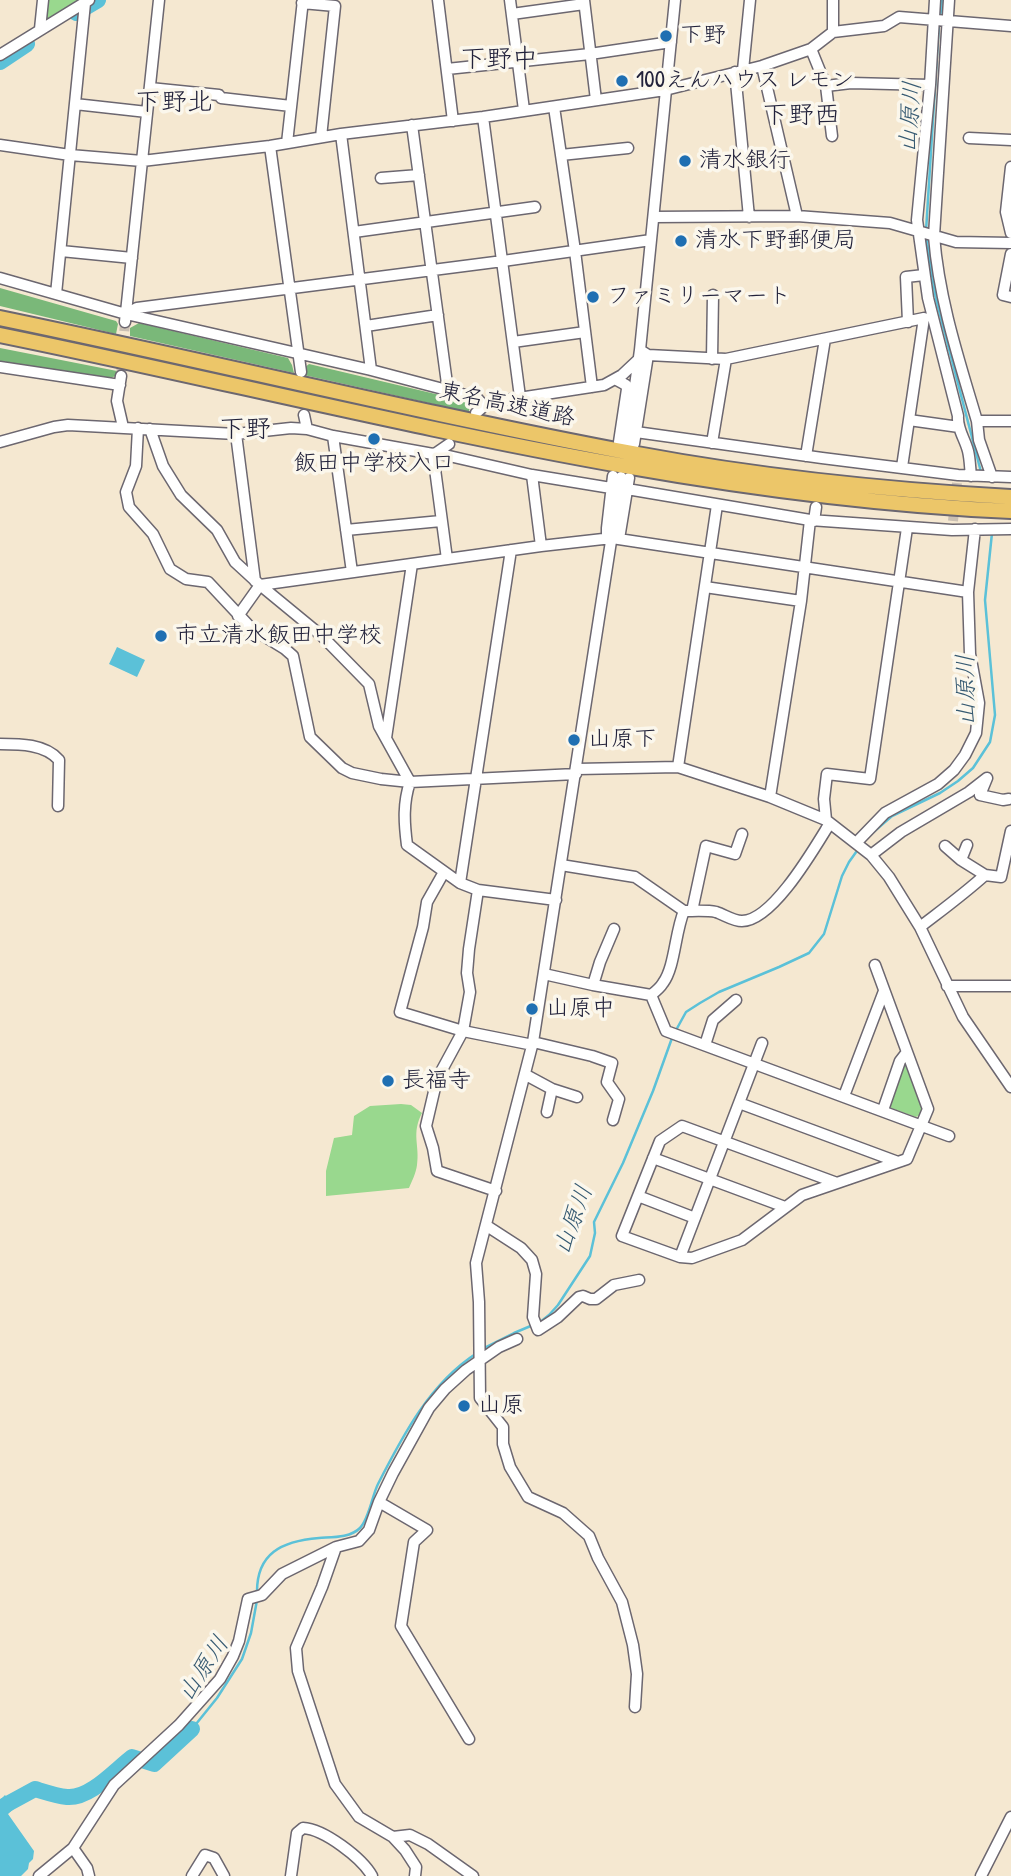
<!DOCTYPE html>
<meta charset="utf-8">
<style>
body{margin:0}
canvas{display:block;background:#f5e8d1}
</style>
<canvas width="1011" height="1876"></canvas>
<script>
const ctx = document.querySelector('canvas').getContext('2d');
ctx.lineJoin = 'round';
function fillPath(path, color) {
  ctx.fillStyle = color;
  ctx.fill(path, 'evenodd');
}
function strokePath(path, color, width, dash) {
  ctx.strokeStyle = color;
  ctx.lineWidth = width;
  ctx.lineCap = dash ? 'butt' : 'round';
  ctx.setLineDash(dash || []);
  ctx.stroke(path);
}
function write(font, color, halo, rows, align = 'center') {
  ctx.font = font + ' "Patrick Hand","Klee One",sans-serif';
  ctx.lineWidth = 7;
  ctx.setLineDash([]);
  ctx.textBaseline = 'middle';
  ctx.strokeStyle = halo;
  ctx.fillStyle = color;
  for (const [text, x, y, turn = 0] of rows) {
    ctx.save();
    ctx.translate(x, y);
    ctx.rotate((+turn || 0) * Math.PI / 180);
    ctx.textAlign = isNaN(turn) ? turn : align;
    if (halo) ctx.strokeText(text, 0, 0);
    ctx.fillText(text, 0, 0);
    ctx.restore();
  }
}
fillPath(new Path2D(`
 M47,0H83L49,22L46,20Z
 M903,1065H906L923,1108L921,1114L916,1117L891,1108L889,1104Z
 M401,1104L411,1105L422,1113C411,1134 420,1145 417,1165C416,1173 412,1181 409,1188L326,1196V1171L334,1138L352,1135L354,1116L370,1106Z`), '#99d88e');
fillPath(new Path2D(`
 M0,288L116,321L118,324L116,334L0,306Z
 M139,323L288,358L292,365L294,373L130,336V328Z
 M0,348L117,371L116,376L110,378L0,361Z
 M309,364L465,401L470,404L469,412L304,375V368Z`), '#7ab879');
fillPath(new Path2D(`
 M117,647L145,660L137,677L109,664Z
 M5,1795L15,1808L8,1814L34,1851L33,1859L29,1863L28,1869L21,1876H0V1800Z`), '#5bc1d8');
strokePath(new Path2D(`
 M940,18L942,0
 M926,231L939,24
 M926,237L936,299L981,472
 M870,835L892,816L940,793L958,781L973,768L990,742L995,715L985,600L992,533
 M675,1032L686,1012L700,1003L719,992L779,967L809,953L824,934L842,876L849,862L859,848
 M539,1323L549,1315L558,1305L590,1256L595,1233L594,1222L623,1163L653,1091L672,1038
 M482,1349L514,1333L533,1325
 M257,1594C256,1553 282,1541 319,1538C332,1537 350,1538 360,1528C369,1519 372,1496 378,1484C403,1435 430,1383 477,1353
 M192,1729L217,1698L242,1659L251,1633L257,1600`), '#5bc1d8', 2.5);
strokePath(new Path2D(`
 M76,13L98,0
 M0,62L27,44
 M0,1808L35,1789C45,1792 57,1796 67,1797C90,1799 115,1770 132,1757L154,1764L192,1729`), '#5bc1d8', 16);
strokePath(new Path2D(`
 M121,376L125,322
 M953,521L957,483`), '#cbc0b3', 10, [10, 5]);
const minor = new Path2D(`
 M438,0L453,121
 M510,0L524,110
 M584,0L596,100
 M833,0V32
 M935,0L930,85L917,220L928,298L958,416C957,429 965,439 968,451C970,459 970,468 971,476
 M949,0L934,236C939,300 959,360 977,421L979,440L992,477
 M302,3L335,6L321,137
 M512,14L584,4
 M40,29L43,0
 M811,49L826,86L851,83L930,85
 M0,55L89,0
 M762,66L797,216
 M447,69L590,54L671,42
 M743,70L750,0
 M735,72L749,217
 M826,86L832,136
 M150,88L219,95L221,98L291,106
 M75,104L147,112
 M554,107L575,251L592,387
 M483,117L520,397
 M412,125L448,391
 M341,134L371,370
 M969,138L1011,140
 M287,143L303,0
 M0,145L70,155L142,161L270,146L341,134L483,117L665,90L762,66L811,49L833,32L884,26L899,17L1011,26
 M270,146L301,372
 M561,155L628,148
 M1011,167L1006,212L1011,233
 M381,178L419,175
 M654,217L797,216L890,223L956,242L1011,243
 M354,232L535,207
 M61,251L132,258
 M1011,254L1003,295L1011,297
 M0,278L126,314L371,370L477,398L484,406
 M56,294L85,3
 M126,314L137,308L503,261L651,240
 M125,322L159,0
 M908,322L906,277L924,275
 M366,326L438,315
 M513,342L585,332
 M640,350L648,355L726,359L924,318L902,467
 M712,359L713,295
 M0,367L120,385
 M121,376L117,401L123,427
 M615,379L626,385L627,389L619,442
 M476,413L484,406L493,402L604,385L622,375L638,360
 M304,415L307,429
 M909,420L959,427
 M977,421H1011
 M138,428L136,466L126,492L129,507L153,534L170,569L186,579L208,582L251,628L285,649L293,656L310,737L342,768L352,773L381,779L410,782L576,774
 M150,429L163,466L181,495L217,530L235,562L260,585L322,636L369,684L379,726L410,782C403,803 404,822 407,845L460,883L478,890L556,900
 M636,432L822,458L958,475L1011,477
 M236,434L255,581
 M333,436L352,572
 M0,442L54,427L68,425L236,434L291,428L307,429L333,436L433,454L436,453L532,475L611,488
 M627,443L640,350L675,0
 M712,443L726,359
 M634,444L648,355
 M436,453L449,444
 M433,454L447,559
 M806,456L825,339
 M532,475L541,546
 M621,477L533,1042L476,1263L479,1302L480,1398L503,1427V1444L510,1467L528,1497L563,1513L589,1536L598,1558L622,1602L633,1645L637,1674L635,1707
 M627,489L810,520L952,530L1011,529
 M814,521L816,507
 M346,530L441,521
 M607,538V528L613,476
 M619,539L629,478
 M705,587L801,601
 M238,616L260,585L541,546L612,538L968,592
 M386,738L412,564
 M0,744C20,744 45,744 59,760L58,806
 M678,767L717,505
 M577,769L678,767L770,797L826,820L871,855L889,877L920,927L963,1017L1011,1087
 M770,797L801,601L810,520
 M826,820L824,799L827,774L870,779L907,528
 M856,843L885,813L938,784L954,770L965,755L976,733L979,703L970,654L968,592L975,529
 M945,846L961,860L985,875
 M871,855L901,832L969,792L987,778L980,795L1003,800L1009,799
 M961,860L967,845
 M561,865L635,877L684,911
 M444,872L427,902L423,927L400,1012L463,1031L533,1045
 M460,883L511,550
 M478,890L469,949L467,973L470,992L463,1031L437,1079L426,1126L433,1148L437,1171L496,1191
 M692,911L706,846L735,854L742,834
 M920,927C942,910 964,894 985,875L1001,877L1011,831
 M544,974L593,985L651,995L666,1031L949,1136
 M593,985L600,962L614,929
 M947,986H1011
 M651,995C655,992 660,988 663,983C675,967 675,932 684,911C694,911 707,910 716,912C725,915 733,921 742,921C773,921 815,847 830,823
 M533,1042L592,1056L612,1063L607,1082L619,1099L613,1120
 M705,1045L713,1020L736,1000
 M526,1075L552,1089L547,1112
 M552,1089L577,1097
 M844,1096L884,991
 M739,1103L898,1162
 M883,1110L900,1061L907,1052
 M653,1158L785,1207
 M837,1183L682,1126L660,1141L622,1236L680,1257L692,1258L742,1240L802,1195L907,1159L928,1109L875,965
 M638,1196L695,1218
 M487,1226L521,1248L532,1260L536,1274L533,1317L538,1330L558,1317L579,1297L583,1296L590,1299H596L614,1285L639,1280
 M680,1257L762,1043
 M379,1502L427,1530L414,1542L401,1626L469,1739
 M336,1547L322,1587L296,1648L298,1671L335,1784L359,1817L393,1837L405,1850L416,1867L415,1876
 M393,1837L410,1835L428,1844L473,1876
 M73,1848L87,1868L89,1876
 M39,1876L73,1848L114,1785L179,1725L220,1679L233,1656L239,1641L248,1599L262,1595L282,1574L336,1547L359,1541L369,1530L379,1502L393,1473L429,1408L445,1389L466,1370L499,1347L517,1339
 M192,1876L205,1855L214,1858L224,1876
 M291,1876L297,1833L303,1828C324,1829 362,1858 372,1876
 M981,1876L1011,1817`);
const highway = new Path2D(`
 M0,318C213,362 424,414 637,454C760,477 886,490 1011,497
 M0,335C335,403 668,496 1011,511`);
strokePath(minor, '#6c6770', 13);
strokePath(highway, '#6c6770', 18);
strokePath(minor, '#fff', 10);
strokePath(highway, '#ecc669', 14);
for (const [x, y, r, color] of [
 [666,36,7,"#1f6fb2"],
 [622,81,7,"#1f6fb2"],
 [685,161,7,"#1f6fb2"],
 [681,241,7,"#1f6fb2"],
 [593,297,7,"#1f6fb2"],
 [374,439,7,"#1f6fb2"],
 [161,636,7,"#1f6fb2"],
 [574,740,7,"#1f6fb2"],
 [532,1009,7,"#1f6fb2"],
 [388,1081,7,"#1f6fb2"],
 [464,1406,7,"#1f6fb2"]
]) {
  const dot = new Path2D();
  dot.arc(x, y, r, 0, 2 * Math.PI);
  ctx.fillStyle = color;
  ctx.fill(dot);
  strokePath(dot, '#fbf7ec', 2.5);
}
write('23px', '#22223b', '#fbf7ec', [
 ["下野",680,36],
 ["100えんハウス レモン",636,81],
 ["清水銀行",699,161],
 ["清水下野郵便局",695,241],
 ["ファミリーマート",607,297],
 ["飯田中学校入口",374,464,"center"],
 ["市立清水飯田中学校",175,636],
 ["山原下",588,740],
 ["山原中",546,1009],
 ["長福寺",402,1081],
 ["山原",478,1406]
], 'left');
write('23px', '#22223b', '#fbf7ec', [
 ["東名高速道路",507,405,12]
]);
write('italic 24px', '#365a72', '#fbf7ec', [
 ["山原川",911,117,-86],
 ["山原川",967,690,-91],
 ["山原川",574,1220,-70],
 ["山原川",204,1669,-57]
]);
write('26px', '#22223b', '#fbf7ec', [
 ["下野中",499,60],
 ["下野北",174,103],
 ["下野西",801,116],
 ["下野",245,430]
]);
</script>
